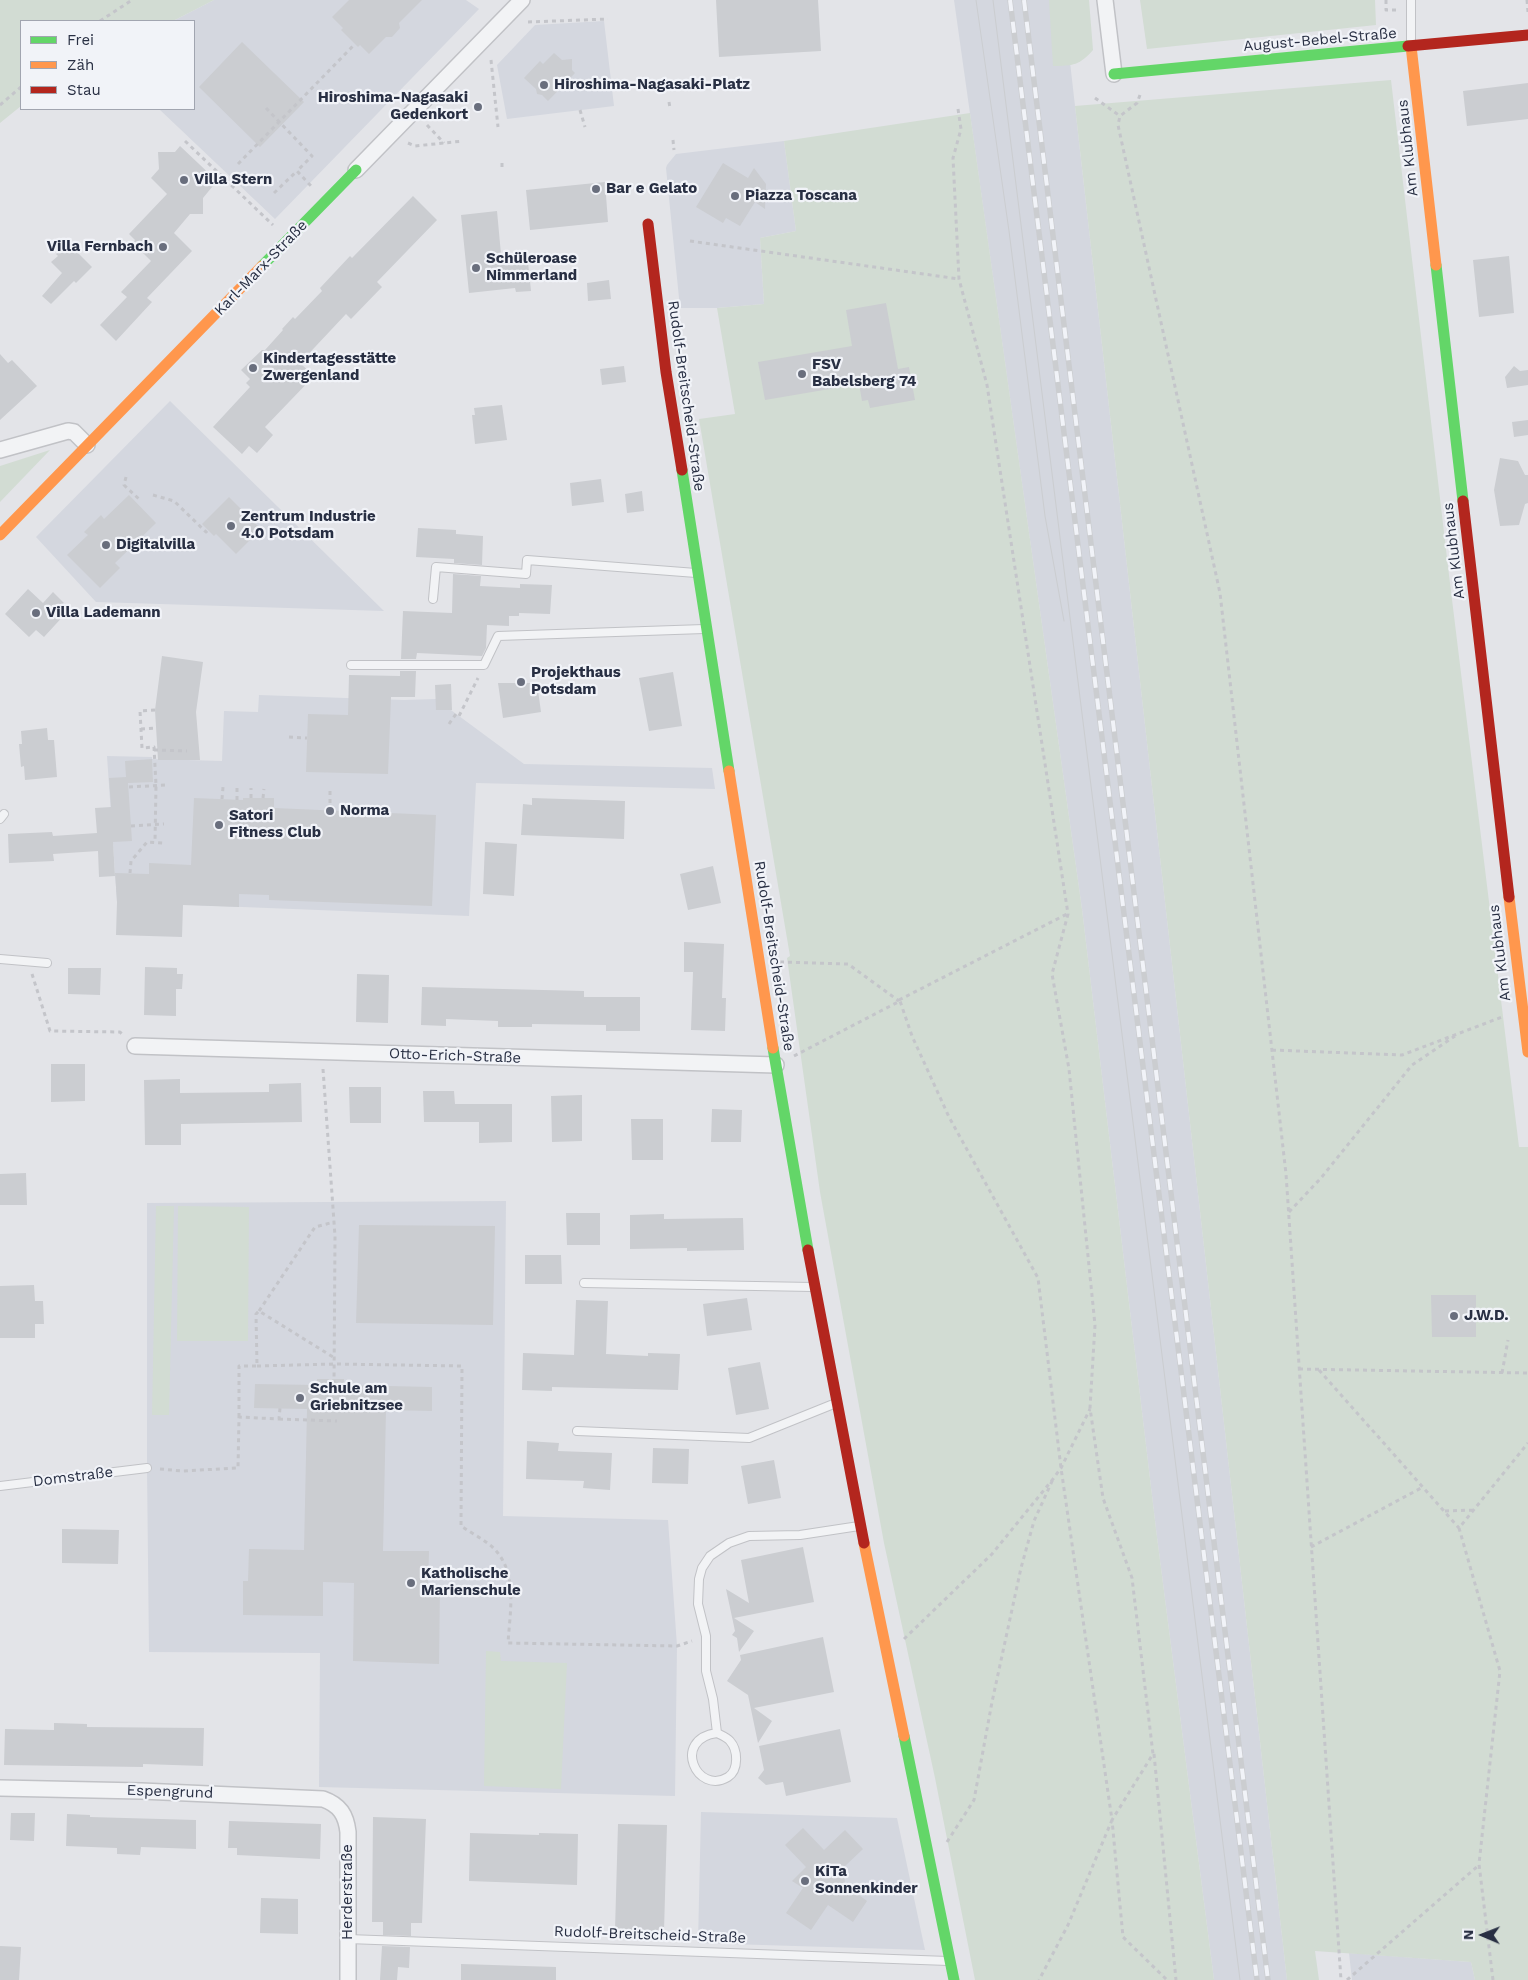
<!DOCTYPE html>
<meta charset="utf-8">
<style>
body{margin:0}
#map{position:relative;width:1528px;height:1980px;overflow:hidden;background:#e3e4e8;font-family:"Work Sans",sans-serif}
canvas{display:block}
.legend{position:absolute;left:20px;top:20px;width:175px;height:90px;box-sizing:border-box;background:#f1f3f8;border:1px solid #a1a5b0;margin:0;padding:6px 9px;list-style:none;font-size:15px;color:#282f43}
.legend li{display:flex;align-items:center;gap:10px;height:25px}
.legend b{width:25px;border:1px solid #a1a5b0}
.north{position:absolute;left:1458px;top:1910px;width:50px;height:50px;-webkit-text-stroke:4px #f1f3f8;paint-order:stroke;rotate:271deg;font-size:14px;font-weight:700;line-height:20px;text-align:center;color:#282f43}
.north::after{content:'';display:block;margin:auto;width:18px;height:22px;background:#282f43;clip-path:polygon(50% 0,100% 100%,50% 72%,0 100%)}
</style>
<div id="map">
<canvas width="1528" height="1980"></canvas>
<ul class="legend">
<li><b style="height:6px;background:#63d668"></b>Frei</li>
<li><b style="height:6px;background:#ff974d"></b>Zäh</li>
<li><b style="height:6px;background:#b3261e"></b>Stau</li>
</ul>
<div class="north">N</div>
</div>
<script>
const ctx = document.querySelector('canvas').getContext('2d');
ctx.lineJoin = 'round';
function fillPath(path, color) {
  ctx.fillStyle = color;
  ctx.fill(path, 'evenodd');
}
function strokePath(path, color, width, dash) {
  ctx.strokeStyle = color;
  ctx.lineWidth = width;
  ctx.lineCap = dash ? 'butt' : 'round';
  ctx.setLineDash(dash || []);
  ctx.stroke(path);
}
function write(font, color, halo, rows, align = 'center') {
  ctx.font = font + ' "Work Sans",sans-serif';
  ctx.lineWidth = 4.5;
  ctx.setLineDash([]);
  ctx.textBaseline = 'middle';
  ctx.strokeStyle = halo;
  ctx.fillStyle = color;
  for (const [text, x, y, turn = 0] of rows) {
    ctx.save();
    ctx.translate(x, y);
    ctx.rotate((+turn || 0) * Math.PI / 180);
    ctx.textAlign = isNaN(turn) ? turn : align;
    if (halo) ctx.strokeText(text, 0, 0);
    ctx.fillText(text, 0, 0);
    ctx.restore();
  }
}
fillPath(new Path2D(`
 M214,0H466L479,9L275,219L159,109H194V21H173Z
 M954,0H1063L1287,1980H1214L1156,1529L1082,909Z
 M604,21L614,106L507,119L497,65L535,25Z
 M784,141L796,231L760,238L764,304L717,308H680L666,168L667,165L676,154Z
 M170,401L384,611L96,602L36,537Z
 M259,695L404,700L436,699L524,764L712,768L715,789L476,783L469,916L117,902L107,756L152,757V759L222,761L224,711L258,712Z
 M506,1201L503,1516L668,1520L677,1646L675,1796L319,1787L320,1653L149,1652L147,1468V1203Z
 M701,1812L897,1818L925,1950L698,1943Z
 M1349,1953L1471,1962L1475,1980H1352Z`), '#d4d7df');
fillPath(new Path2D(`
 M0,0H214L173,21H21V106L0,123Z
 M1049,0H1089L1093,50C1080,65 1073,66 1053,66Z
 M1140,0H1375L1376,25L1147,49Z
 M1391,80L1449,575L1519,1147H1528V1980H1475L1471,1962L1315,1951L1319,1980H1287L1075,106Z
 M970,113L1082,909L1156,1529L1214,1980H975L935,1778L884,1543L820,1192L787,958L790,956L699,419L735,414L717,308L764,304L760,238L796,231L784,141Z
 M50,450L0,502V466Z
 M156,1206H174L169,1415H152Z
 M178,1206L249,1207L248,1341H177Z
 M486,1651L500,1652L501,1661L567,1663L561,1789L484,1786Z`), '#d2dcd3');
fillPath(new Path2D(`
 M349,0H422L399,23L400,28L392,37H386L369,54L360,45L358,47L341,30L343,28L332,17Z
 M716,0H818L821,51L719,57Z
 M242,42L304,102L260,147L199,87Z
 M554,53L562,60L572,59V70L575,73L548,101L542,95L537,94L536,89L524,78L540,61L543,64Z
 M1528,83V119L1467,126L1463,91Z
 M180,146L217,181L203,198V214H190L174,233L192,251L147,298L152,302L116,341L100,325L127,297L121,292L151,261L133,243L135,240L129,234L167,194L151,178L159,169L158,152H175Z
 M723,163L748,178L754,168L766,184L765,209L755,202L740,226L726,218L723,223L696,207Z
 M605,182L608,222L530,230L526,190Z
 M413,196L437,220L377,282L382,287L351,319L346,314L300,363L314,376L265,427L273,435L257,453L249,446L242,454L213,427L250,387L246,383L250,379L241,370L262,350H265L283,330L282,329L293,317L295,319L322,291L320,288L350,256L352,258Z
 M497,211L502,265L528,262L531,291L516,292L515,288L469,293L461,215Z
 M69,244L92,267L76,283L74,281L51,304L42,296L62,273L51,262L58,256L56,254Z
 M1509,256L1514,313L1479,317L1473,260Z
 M609,280L611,299L588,301L587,283Z
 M886,303L898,369L909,367L915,400L870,408L868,400L862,401L859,384L765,400L758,362L852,346L846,310Z
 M0,354L8,363L12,360L37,386L0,420Z
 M624,366L626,382L602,385L600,369Z
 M1514,366L1520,371L1528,370V385L1507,388L1505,377Z
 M502,405L507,440L475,444L472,415H475L474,408Z
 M1528,420V435L1514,437L1512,422Z
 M1500,458L1518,461L1525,475H1528V503L1525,504L1519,525L1500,526L1494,490Z
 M601,479L604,502L572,506L570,483Z
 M642,491L644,511L627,513L625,494Z
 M129,495L156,523L115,563L120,568L100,588L67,555L88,535L84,532L101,515L104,519Z
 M229,497L261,529L236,554L216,534L214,536L202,524Z
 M418,528L456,530V534L483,536L482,565L454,563V559L416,557Z
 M453,574L481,576L480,586L520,588V584L552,585L550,614L519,613V616H509V626L487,625L486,648L482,656L417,653L416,659H401L403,611L452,613Z
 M28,589L43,603L53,592L64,603L60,606L67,612L44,637L36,630L29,637L5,614Z
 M162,656L203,662L196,712L200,760H158L155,710Z
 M400,671H416L415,697H391L388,774L306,772L308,714L348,715L349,675L400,676Z
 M673,672L682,726L649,731L639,678Z
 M498,683H537L541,712L503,718Z
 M451,684L452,710H436L435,685Z
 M47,728L48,740H54L57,777L25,780L24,766L21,767L19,744H22L21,731Z
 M152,759L153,782L128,783L132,841L113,842L115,876L99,877L98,851L53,854L54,861L9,863L8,834L52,832L53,836L97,833L95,808L111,807L109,778L126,777L125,761Z
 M194,798L243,800V798H274V808L436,815L432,906L269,900V895L239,894V907L183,905L182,937L116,935L117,902L115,873L149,874V863L191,865Z
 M532,798L625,801L624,839L521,835L523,804L532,805Z
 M485,842L517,844L514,896L483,894Z
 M713,866L721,903L688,910L680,874Z
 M684,942L724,944L722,998H726L725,1031L691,1030L693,972H684Z
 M145,967L177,968V974H183L182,989H176V1016L144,1015Z
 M68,968H101L100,995L68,994Z
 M357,974L389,975L388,1023L356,1022Z
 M422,987L584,991V997H640V1031H606V1025L532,1024V1027H498V1021L446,1019V1026L421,1025Z
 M51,1064H85V1101L51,1102Z
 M180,1079V1093L269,1092V1084L301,1083L302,1122L181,1124V1145H145L144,1080Z
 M349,1087H381V1123H350Z
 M423,1091H454L455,1104H512V1142L479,1143V1122H424Z
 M582,1095V1141L552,1142L551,1096Z
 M712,1109L742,1110L741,1142H711Z
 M631,1119H663V1160H632Z
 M26,1173L27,1205H0V1174Z
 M566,1213H600V1245H567Z
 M664,1214V1219L743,1218L744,1250L687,1251V1248L630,1249V1215Z
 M359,1225L495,1226L493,1325L356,1323Z
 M525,1255H561L562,1284H525Z
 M34,1285L35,1301H43L44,1324H35V1338H0V1286Z
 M1431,1295H1476V1337H1432Z
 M747,1298L752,1330L707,1336L703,1304Z
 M576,1300L608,1301L606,1354L648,1356V1353L680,1354L678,1390L552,1387V1391L522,1390L523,1353L574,1355Z
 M760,1362L769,1409L736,1415L728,1368Z
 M317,1379H344V1385L432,1387V1411L386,1410L383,1551H429L428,1586H440L439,1664L353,1661L354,1583L323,1582V1616L243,1615V1581H248L249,1549L304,1550L307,1409L254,1408L255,1384L317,1385Z
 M527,1441L559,1443L558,1451L612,1453L610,1490L583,1488L584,1481L526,1479Z
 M653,1448L689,1449L688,1484L652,1483Z
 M774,1460L781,1498L748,1504L741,1466Z
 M62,1529L119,1530L118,1564L62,1563Z
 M803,1547L814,1602L734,1618L754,1631L739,1652L737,1638L732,1635L735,1631L726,1589L749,1603L741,1560Z
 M823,1637L834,1692L754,1708L772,1721L758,1743L748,1695L727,1681L741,1660L740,1655Z
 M54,1723L87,1724V1727L204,1728L203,1766L143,1764V1767L4,1765L5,1729L54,1730Z
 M840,1729L851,1782L786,1796L783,1782L766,1785L758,1778L764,1770L759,1746Z
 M11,1813H35L34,1841L10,1840Z
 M67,1814L90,1815V1817L196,1820V1849L141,1847L140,1855L117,1854V1848L66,1846Z
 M373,1817L426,1819L422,1923H411V1936L383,1935V1922H372Z
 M229,1821L321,1824L320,1859L237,1855V1848H228Z
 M618,1824L667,1825L664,1931L615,1930Z
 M803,1828L824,1850L845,1830L863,1849L844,1867L845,1885L867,1901L853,1922L828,1905L811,1930L786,1913L803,1888L792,1881L806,1867L785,1845Z
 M470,1833L539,1835V1833L578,1834L577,1885L469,1881Z
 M261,1898L298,1899V1934L260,1933Z
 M0,1946L21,1947L19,1980H0Z
 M382,1946L410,1947L409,1968L398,1967L397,1980H380Z
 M461,1964L556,1967V1980H461Z`), '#cbcdd1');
const lane = new Path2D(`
 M1411,0V44
 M433,599L436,567L526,574L527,560L696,573
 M351,665H484L498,636L704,629
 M0,819L4,814
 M0,959L47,963
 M584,1283L813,1287
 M577,1431L749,1438L836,1403
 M0,1486L147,1468
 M717,1733C721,1735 728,1738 730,1741C738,1750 739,1770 728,1777C697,1796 671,1739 717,1733L713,1699L706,1671V1636L698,1604L699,1579L702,1568L710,1556L729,1543L749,1536L800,1535L859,1526
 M348,1939L948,1961`);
const street = new Path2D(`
 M1105,0L1114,74
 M356,170L522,0
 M0,450L68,431L74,432L87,445
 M135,1046L776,1065
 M0,1788L141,1791L323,1799C340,1805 346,1815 348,1832V1980`);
strokePath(lane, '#c1c2c6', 10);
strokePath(street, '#c1c2c6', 18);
strokePath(new Path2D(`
 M1386,0V10H1398
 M1527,0L1528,12
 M100,21L132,0
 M528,22L608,19
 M491,60L498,127
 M1140,95L1137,103L1120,116L1118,125L1220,593L1286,1174L1341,1980
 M1095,98L1120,116
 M669,102L670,108
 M0,105L21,87
 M266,108L312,156L297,171L311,186
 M958,109L961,129L953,158L959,279L987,385L1068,914L1052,974L1069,1069L1095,1325L1090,1408L1103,1498L1132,1578L1153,1754L1112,1820L1123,1937L1167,1980
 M580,110L585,127
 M427,125L444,143
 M673,140L674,150
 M185,141L273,225
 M408,143L415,146L463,141
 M502,163V168
 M238,164L353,46
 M274,193L297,171
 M690,241L959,279
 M126,477L124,485L140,500
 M153,495L174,501L206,532L208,530
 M155,710L140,711L142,748L154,747L156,785L155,842
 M449,724L456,714L459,716L478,678
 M141,729L156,728
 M289,737L307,738
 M154,750L187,751
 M129,787L166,785
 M251,798V788
 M263,798L264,789
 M222,799L223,787
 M237,800V788
 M330,811V791
 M131,826L164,824
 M130,873L131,861L147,842L164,843
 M780,962L848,964L899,1001
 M32,974L50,1031L120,1032L122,1034
 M899,1000L1067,914
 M1272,1050L1402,1055L1502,1017
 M794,1056L900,1001L912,1036L949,1117L1038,1278L1061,1468L1112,1820L1068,1925L1039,1980
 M323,1069L335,1236L334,1385
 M1289,1212L1321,1178L1412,1065L1455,1036
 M259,1311L315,1227L334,1222
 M257,1366L334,1364L462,1366L461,1526C470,1532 481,1538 490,1545C519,1569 510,1610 508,1643L677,1646L692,1641
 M1299,1369L1528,1373
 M1319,1370L1459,1528
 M1502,1373L1508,1340
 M239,1417V1366H257L256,1314L259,1311L333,1357
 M279,1419L337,1421
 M160,1469L182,1471L238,1468L239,1417L279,1419L280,1408
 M1445,1511L1473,1510
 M1311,1547L1423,1487
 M904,1639L992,1554L1053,1479L1061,1468L1090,1409
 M1154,1754L1176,1980
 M947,1842L974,1800L992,1702L1021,1568L1034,1521L1053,1479
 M1347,1980L1479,1865
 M1493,1980L1479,1864L1500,1671L1459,1528L1528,1443`), '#c4c5ca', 3, [4, 4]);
strokePath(lane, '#f2f3f5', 8);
strokePath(street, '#f2f3f5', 15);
strokePath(new Path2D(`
 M1114,74L1408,46
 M1436,265L1463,501
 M262,266L356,170
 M682,470L729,771
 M773,1048L808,1250
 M904,1736L954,1980`), '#63d668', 11);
strokePath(new Path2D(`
 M1411,46L1436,265
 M0,535L262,266
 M729,771L773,1048
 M1509,897L1528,1052
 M864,1543L904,1736`), '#ff974d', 11);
strokePath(new Path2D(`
 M1408,46L1528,35
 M648,224L666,372L682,470
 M1463,501L1509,897
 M808,1250L864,1543`), '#b3261e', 11);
strokePath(new Path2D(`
 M976,0L1009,231L1045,516L1064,621
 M993,0L1240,1980`), '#cbcdd0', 1);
const rail = new Path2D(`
 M1010,0L1257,1980
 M1024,0L1268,1980`);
strokePath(rail, '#cbcdd0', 5.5);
strokePath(rail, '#f1f3f8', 4, [11]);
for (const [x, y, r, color] of [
 [544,85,5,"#696e7d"],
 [478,107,5,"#696e7d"],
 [184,180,5,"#696e7d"],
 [596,189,5,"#696e7d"],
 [735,196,5,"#696e7d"],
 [163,247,5,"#696e7d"],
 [476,268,5,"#696e7d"],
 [253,368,5,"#696e7d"],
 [802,374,5,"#696e7d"],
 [231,526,5,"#696e7d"],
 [106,545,5,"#696e7d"],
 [36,613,5,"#696e7d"],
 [521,682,5,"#696e7d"],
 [330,811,5,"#696e7d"],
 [219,825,5,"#696e7d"],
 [1454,1316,5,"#696e7d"],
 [300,1398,5,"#696e7d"],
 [411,1583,5,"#696e7d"],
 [805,1881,5,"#696e7d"]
]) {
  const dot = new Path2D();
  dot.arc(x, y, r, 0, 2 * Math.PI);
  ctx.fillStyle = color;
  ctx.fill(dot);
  strokePath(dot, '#f1f3f8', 2);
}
write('15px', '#282f43', '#f1f3f8', [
 ["August-Bebel-Straße",1320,40,-5],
 ["Am Klubhaus",1408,148,-96],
 ["Karl-Marx-Straße",261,268,-46],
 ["Rudolf-Breitscheid-Straße",686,396,82],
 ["Am Klubhaus",1454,551,-97],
 ["Am Klubhaus",1500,953,-97],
 ["Rudolf-Breitscheid-Straße",774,956,81],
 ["Otto-Erich-Straße",455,1056,2],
 ["Domstraße",73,1477,-7],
 ["Espengrund",170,1792,2],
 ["Herderstraße",348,1892,-90],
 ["Rudolf-Breitscheid-Straße",650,1935,2]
]);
write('bold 15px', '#282f43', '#f1f3f8', [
 ["Hiroshima-Nagasaki-Platz",554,85],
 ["Hiroshima-Nagasaki",468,98,"right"],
 ["Gedenkort",468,115,"right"],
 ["Villa Stern",194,180],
 ["Bar e Gelato",606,189],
 ["Piazza Toscana",745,196],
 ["Villa Fernbach",153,247,"right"],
 ["Schüleroase",486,259],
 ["Nimmerland",486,276],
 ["Kindertagesstätte",263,359],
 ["Zwergenland",263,376],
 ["FSV",812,365],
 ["Babelsberg 74",812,382],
 ["Zentrum Industrie",241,517],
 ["4.0 Potsdam",241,534],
 ["Digitalvilla",116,545],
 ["Villa Lademann",46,613],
 ["Projekthaus",531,673],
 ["Potsdam",531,690],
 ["Norma",340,811],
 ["Satori",229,816],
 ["Fitness Club",229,833],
 ["J.W.D.",1464,1316],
 ["Schule am",310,1389],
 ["Griebnitzsee",310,1406],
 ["Katholische",421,1574],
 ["Marienschule",421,1591],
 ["KiTa",815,1872],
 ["Sonnenkinder",815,1889]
], 'left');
</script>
